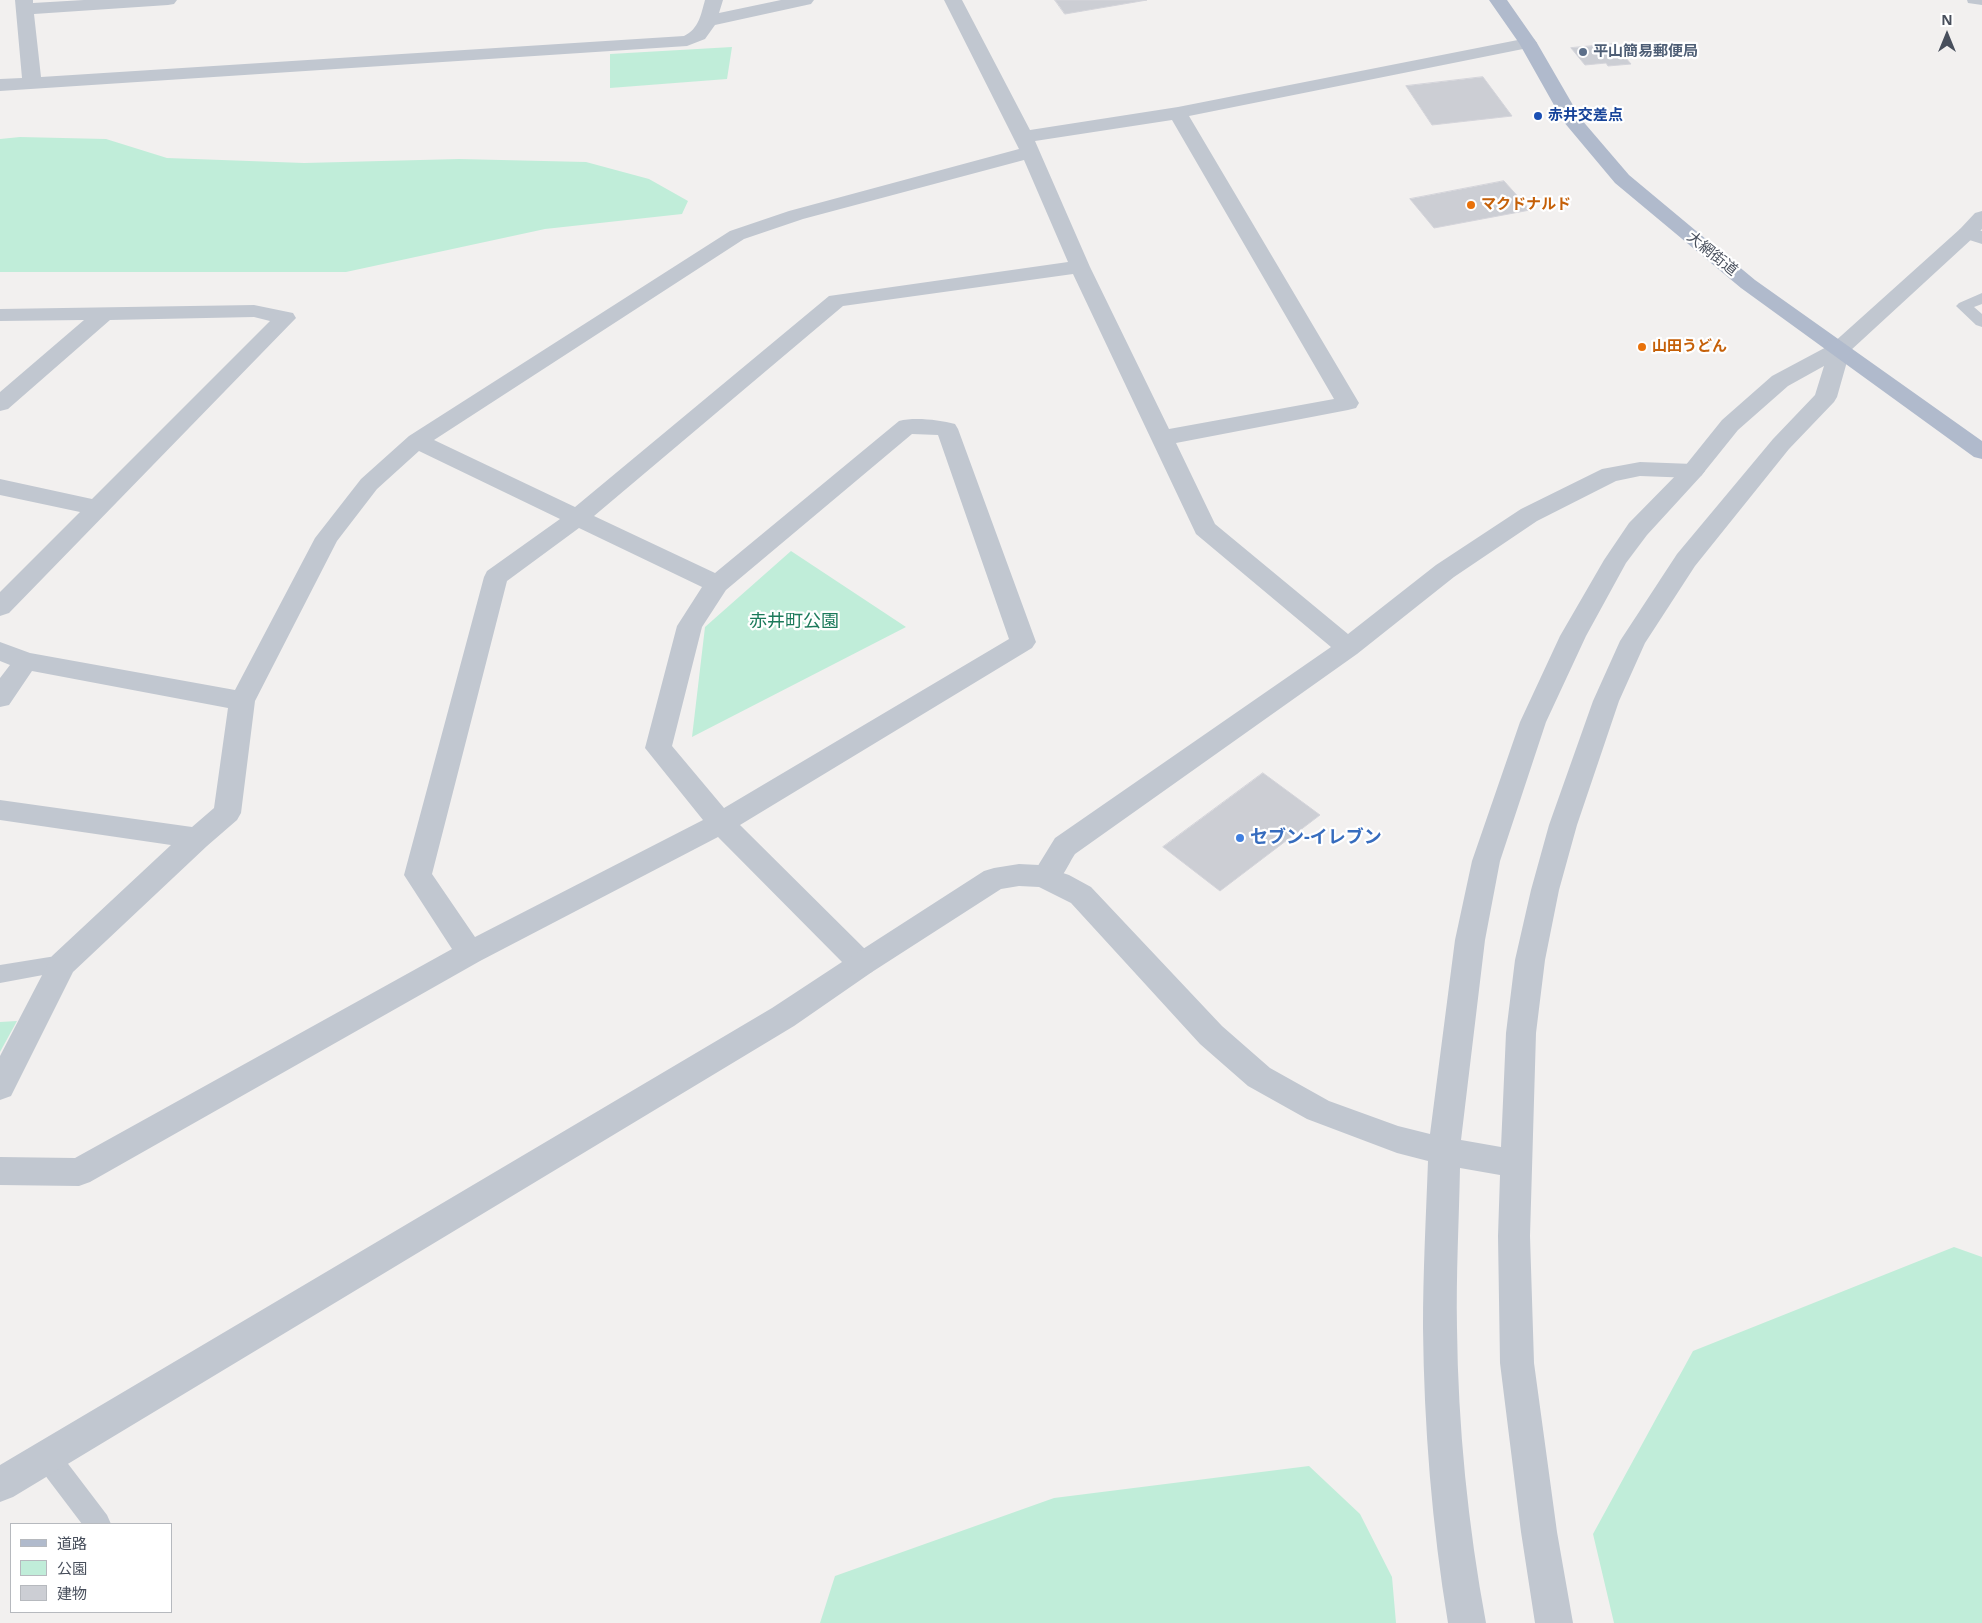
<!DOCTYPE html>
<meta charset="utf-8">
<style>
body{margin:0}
#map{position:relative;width:1982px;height:1623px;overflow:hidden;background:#f2f0ef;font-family:"Noto Sans","Noto Sans JP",sans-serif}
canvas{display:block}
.legend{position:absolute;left:10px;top:1523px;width:162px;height:90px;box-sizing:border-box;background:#fff;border:1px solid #b6b9be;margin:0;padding:6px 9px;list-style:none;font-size:15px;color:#484f5c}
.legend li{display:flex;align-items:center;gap:10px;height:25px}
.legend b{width:25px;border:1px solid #b6b9be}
.north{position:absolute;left:1922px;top:10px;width:50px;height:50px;-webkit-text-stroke:4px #fff;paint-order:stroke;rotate:0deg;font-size:14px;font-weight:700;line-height:20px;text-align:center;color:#484f5c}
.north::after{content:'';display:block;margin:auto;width:18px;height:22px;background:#484f5c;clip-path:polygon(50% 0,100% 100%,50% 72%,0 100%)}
</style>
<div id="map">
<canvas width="1982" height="1623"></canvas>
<ul class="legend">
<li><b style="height:6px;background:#b0bacc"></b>道路</li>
<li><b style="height:14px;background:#c0edd9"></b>公園</li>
<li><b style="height:14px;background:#ccced4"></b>建物</li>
</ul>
<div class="north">N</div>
</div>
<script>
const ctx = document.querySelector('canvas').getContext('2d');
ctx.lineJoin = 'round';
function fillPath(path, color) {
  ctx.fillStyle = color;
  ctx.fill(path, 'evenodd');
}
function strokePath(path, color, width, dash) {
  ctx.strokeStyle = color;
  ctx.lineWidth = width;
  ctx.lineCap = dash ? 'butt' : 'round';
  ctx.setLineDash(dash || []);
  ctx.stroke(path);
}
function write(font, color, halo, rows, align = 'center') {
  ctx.font = font + ' "Noto Sans","Noto Sans JP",sans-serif';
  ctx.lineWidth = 4.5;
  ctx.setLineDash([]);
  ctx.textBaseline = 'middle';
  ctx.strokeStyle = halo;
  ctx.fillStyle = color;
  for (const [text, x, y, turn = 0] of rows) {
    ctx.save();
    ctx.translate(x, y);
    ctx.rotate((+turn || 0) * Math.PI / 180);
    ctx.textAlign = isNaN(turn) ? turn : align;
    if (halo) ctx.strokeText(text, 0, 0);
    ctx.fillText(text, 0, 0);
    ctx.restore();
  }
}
fillPath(new Path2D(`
 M732,47L727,79L610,88V54Z
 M20,137L106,139L167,158L304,163L459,159L586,162L649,179L688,201L682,214L545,229L346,272H0V139Z
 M791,551L906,627L692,737L705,627Z
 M17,1021L0,1052V1022Z
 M1954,1247L1982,1257V1623H1614L1593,1534L1693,1351Z
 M1309,1466L1360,1514L1392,1577L1396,1623H820L835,1576L1054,1498Z`), '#c0edd9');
const building = new Path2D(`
 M1055,0H1147L1065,14Z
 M1614,44L1631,64L1608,66L1606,63L1585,65L1571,48Z
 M1483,77L1512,116L1432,125L1406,86Z
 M1504,181L1530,210L1434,228L1410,199Z
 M1263,773L1320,815L1220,891L1163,847Z`);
fillPath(building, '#ccced4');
strokePath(building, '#d4d4da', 1);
fillPath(new Path2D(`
 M1967,0H1982V5L1968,3Z
 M1982,293V304L1974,307L1982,314V327L1976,325L1956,306L1959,303Z
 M62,955L70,958L73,964L70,970L0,983V965Z
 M47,1445L56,1448L107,1515L111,1524H82L38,1466L34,1457L38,1448Z`), '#c1c7d0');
fillPath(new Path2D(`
 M15,0H33V3L84,0H177L174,4L168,5L34,14L41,77L684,36C699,29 701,14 705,0H723L719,13L781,0H814L811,4L715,25L705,39L687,46L0,91V79L22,78Z
 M944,0H962L1030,130L1178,107L1528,38L1534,39L1537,43L1534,47L1528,48L1189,116L1359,403L1356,408L1348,410L1176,443L1215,524L1348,634L1436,565L1521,509L1602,469L1640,462L1693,464L1701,466L1705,471L1701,476L1693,478L1640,476L1616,481L1537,521L1454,577L1357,654L1075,854C1064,871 1059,892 1035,885L1031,877L1055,838L1331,647L1196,534L1073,274L843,306L594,516L715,573L899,421C915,417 939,420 955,424L958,429L1036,642L1032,648L740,825L872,956L877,964L872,972L794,1026L13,1497L0,1502V1465L772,1008L842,962L718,837L480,961L90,1182L79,1186L0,1185V1157L75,1158L452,949L404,875L484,577L487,571L560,519L419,451L377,489L337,541L255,701L241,813L237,820L207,846L73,972L11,1096L0,1100V1056L52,956L171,845L0,820V800L192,827L214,808L228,708L32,671L9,705L0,707V678L10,665L0,661V642L30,653L235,690L315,538L361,479L409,436L730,231L789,211L1019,149ZM1172,120L1334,399L1169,429L1090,267L1035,141ZM1024,160L1068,262L829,296L575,507L434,440L744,239L803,219ZM912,434L938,435L1009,639L724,808L672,746L702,627L726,590ZM579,528L702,587L677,626L645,748L703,820L475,937L432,874L507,581Z
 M1967,227L1982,231V244L1960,237L1957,233L1960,229Z
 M254,305L293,313L296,318L9,613L0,616V592L80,512L0,495V479L92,499L270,321L254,317L110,320L8,409L0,411V392L84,320L0,321V309Z`), '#c1c7d0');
fillPath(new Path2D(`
 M1982,211V229L1974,237L1850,351L1837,397L1834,402L1789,449L1695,566L1645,643L1619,701L1577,825L1559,890L1545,960L1536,1033L1530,1236L1534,1363L1557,1532L1573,1623H1535L1521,1532L1500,1363L1498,1236L1500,1175L1460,1168C1459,1221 1456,1274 1457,1328C1458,1426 1468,1526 1486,1623H1448C1432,1526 1424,1426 1423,1328C1423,1272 1426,1216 1428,1161L1397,1153L1307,1119L1248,1086L1200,1044L1071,903L1039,887L1019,886L1001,889L872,972L862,976L852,972L847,964L852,956L984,871L994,868L1019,864L1039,865L1069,875L1091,887L1222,1026L1270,1068L1329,1101L1398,1126L1430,1134L1455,940L1472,861L1520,722L1560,636L1604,560L1629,523L1685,466L1722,420L1772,376L1832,344L1960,229L1975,213ZM1824,366L1815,395L1773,439L1677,554L1620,641L1593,701L1549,825L1531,890L1515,960L1506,1033L1501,1147L1461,1140L1485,940L1500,861L1546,722L1586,636L1626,563L1647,535L1701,476L1738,430L1788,386Z`), '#c1c7d0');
fillPath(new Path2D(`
 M1489,0H1507L1537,43L1581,119L1629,175L1755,280L1982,441V459L1974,457L1741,288L1615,183L1563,121L1519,43Z`), '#b0bacc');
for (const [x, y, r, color] of [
 [1583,52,5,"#5c6f8a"],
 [1538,116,5,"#1a4fb4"],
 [1471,205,5,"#e8710a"],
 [1642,347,5,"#e8710a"],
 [1240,838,5,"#3f7fe0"]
]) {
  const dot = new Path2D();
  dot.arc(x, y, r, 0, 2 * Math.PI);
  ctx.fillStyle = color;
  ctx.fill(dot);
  strokePath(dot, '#fff', 2);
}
write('bold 15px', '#4e5e75', '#fff', [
 ["平山簡易郵便局",1593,52]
], 'left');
write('bold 15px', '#164399', '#fff', [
 ["赤井交差点",1548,116]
], 'left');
write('bold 15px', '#c56008', '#fff', [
 ["マクドナルド",1481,205],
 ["山田うどん",1652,347]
], 'left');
write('15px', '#484f5c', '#fff', [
 ["大網街道",1712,254,39]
]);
write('18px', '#1c7a5b', '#fff', [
 ["赤井町公園",794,622]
]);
write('bold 18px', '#366cbe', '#fff', [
 ["セブン-イレブン",1250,838]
], 'left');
</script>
